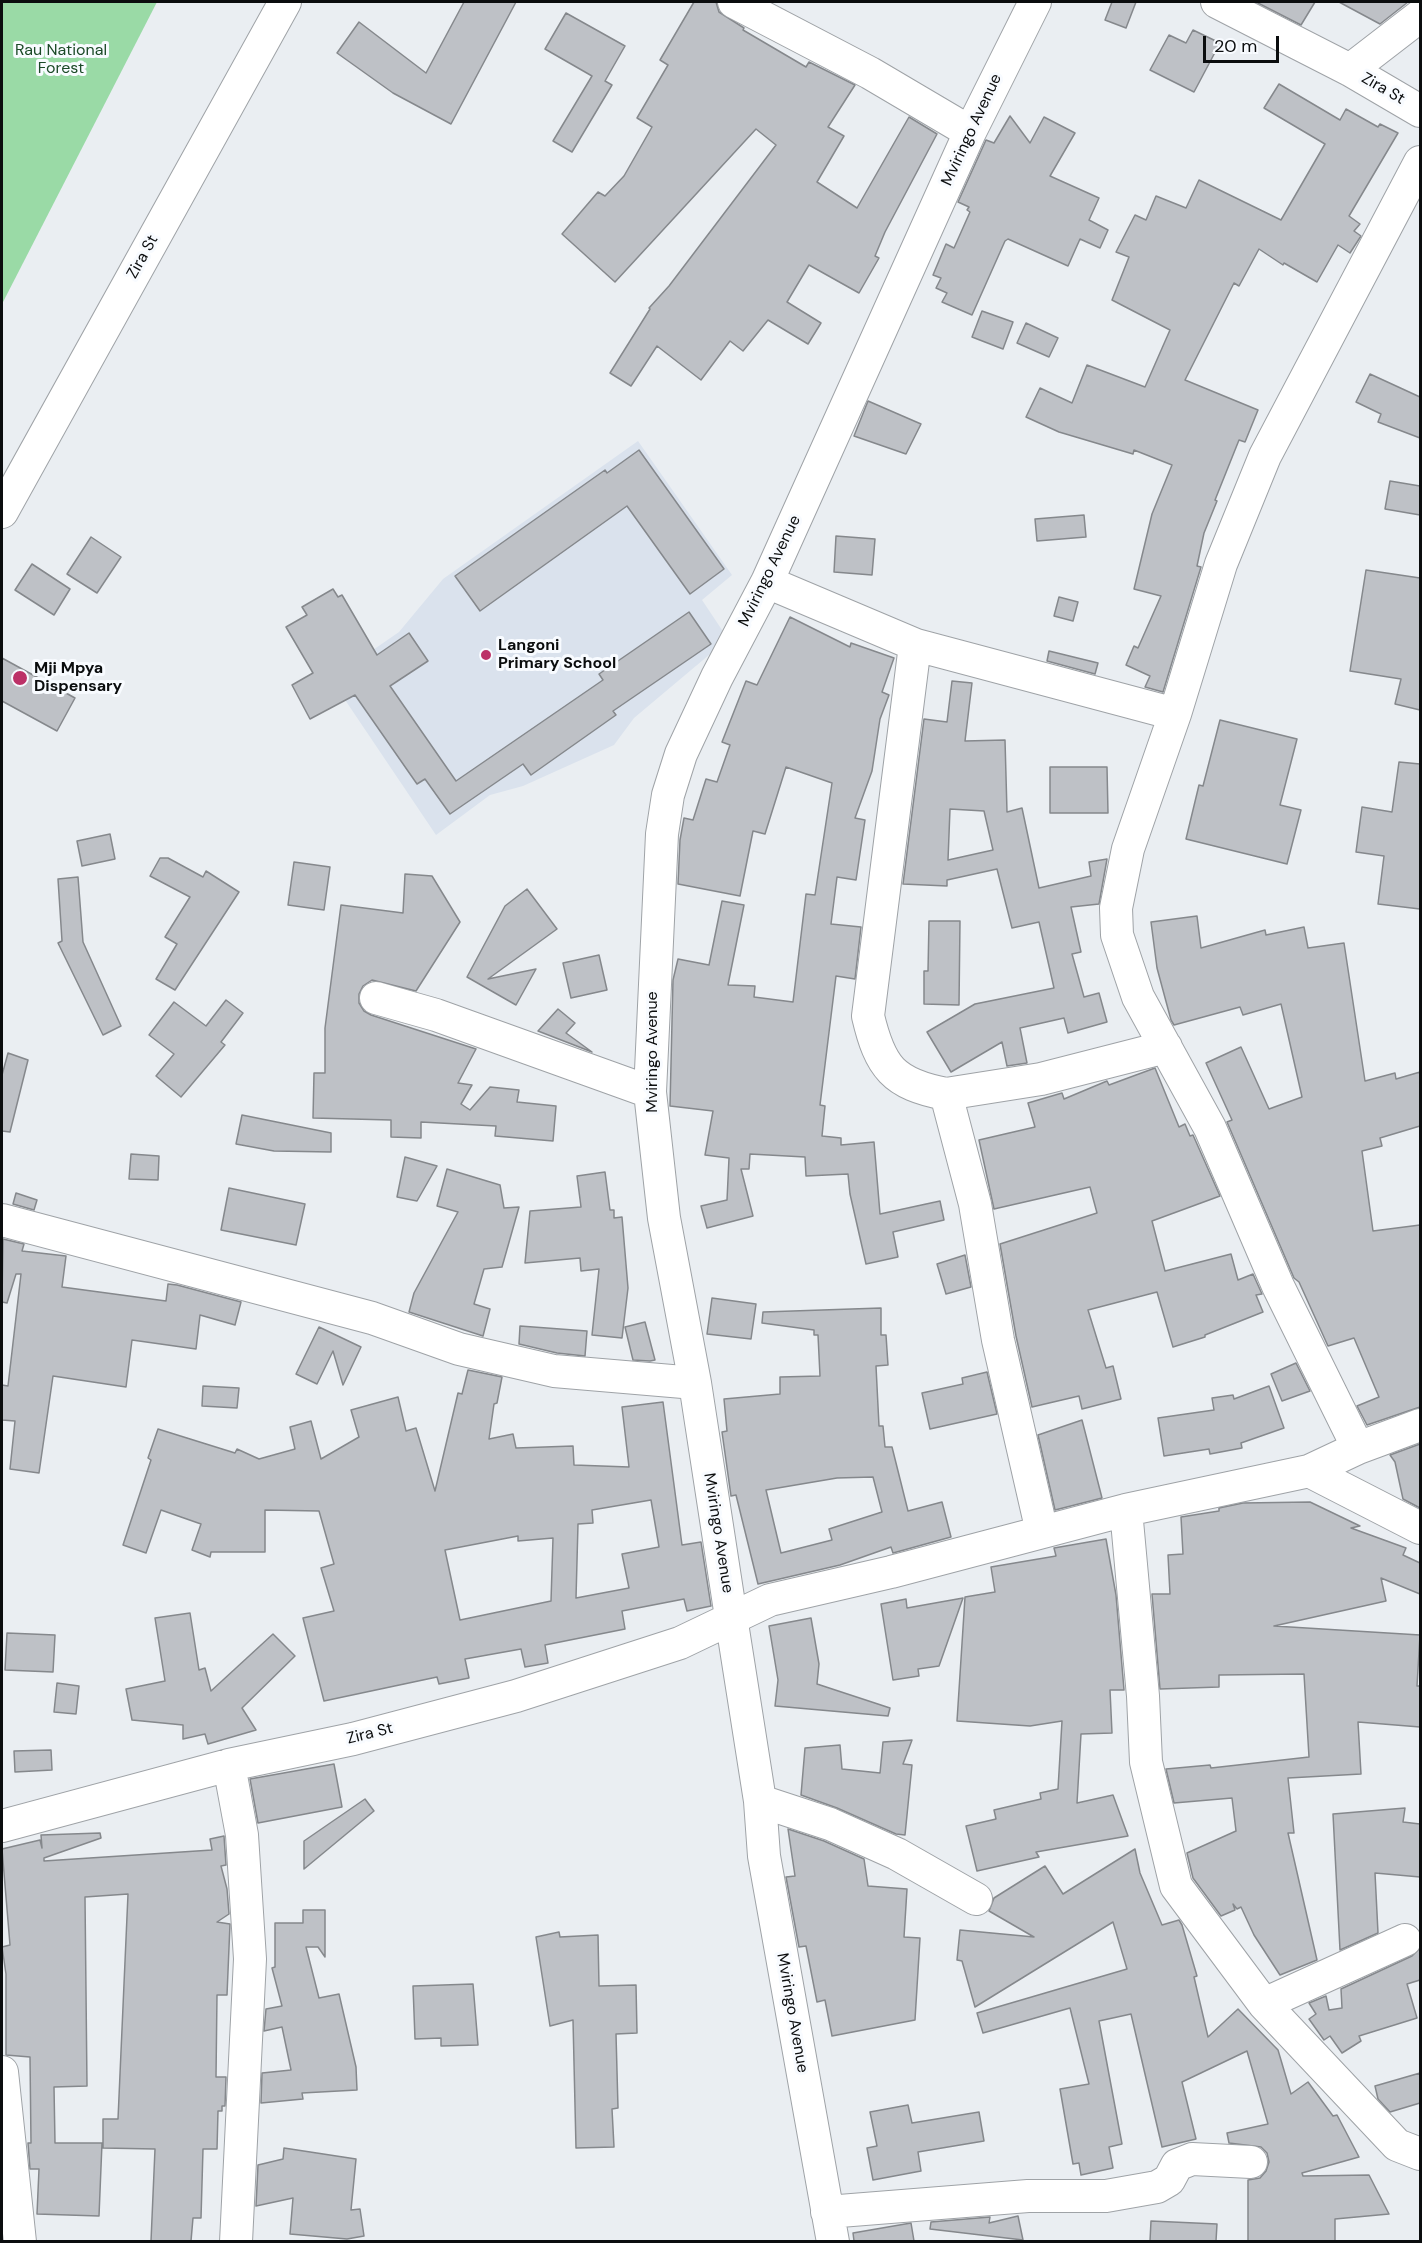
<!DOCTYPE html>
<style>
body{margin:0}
#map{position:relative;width:1422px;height:2243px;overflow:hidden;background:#eaeef2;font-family:"DM Sans",sans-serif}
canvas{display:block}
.frame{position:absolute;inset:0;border:3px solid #0b0d0e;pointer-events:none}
.scale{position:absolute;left:1203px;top:36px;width:76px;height:27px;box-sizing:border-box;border:3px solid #0b0d0e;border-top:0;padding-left:8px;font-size:18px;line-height:21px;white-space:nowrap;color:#0b0d0e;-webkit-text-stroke:4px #f8fbff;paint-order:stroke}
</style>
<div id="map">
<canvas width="1422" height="2243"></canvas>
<div class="frame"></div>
<div class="scale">20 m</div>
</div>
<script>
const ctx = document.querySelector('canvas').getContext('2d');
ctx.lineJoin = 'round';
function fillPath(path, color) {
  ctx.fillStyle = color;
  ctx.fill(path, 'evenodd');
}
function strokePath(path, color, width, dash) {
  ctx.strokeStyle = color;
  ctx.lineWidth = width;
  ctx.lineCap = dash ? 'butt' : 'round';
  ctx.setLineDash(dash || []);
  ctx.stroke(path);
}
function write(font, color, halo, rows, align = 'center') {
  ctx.font = font + ' "DM Sans",sans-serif';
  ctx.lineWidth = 6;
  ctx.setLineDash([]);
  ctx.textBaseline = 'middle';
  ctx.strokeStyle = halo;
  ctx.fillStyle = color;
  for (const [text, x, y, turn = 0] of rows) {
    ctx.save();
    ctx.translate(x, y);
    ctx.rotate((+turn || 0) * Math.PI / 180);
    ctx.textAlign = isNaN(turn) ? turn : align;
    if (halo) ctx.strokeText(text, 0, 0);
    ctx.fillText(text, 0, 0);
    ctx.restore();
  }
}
fillPath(new Path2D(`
 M638,441L732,575L702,600L728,639L634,718L614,745L523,786L490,795L436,835L331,679L399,632L443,579Z`), '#dae2ed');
fillPath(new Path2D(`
 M2,2H157L2,304Z`), '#9adaa6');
const building = new Path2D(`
 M464,2H516L451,124L393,93L337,53L359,22L426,73Z
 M694,2H716L719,12L744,28L743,30L806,67L809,62L855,85L828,127L844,136L817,182L857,208L909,117L937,134L885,232L875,256L879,258L859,293L809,265L787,302L821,323L808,344L768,320L743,351L730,341L701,380L657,346L631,386L610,373L650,309L649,308L669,286L776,145L756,129L615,282L562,234L598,192L605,196L624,176L652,127L637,118L668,65L660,60Z
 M1112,2H1136L1126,28L1105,20Z
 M1256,2H1315L1301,25Z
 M1339,2H1408L1380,24Z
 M566,13L625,46L605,81L612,85L572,152L553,141L592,76L545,49Z
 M1193,30L1220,43L1194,92L1150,70L1169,35L1186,43Z
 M1279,84L1340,120L1346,109L1378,127L1380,124L1398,133L1349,216L1360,224L1354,231L1361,236L1350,253L1338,245L1317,282L1284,263L1283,265L1259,249L1239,286L1234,283L1185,380L1258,410L1245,442L1239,440L1215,500L1217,501L1204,533L1197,566L1201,567L1163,692L1145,687L1150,676L1126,665L1134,646L1138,648L1161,596L1134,589L1152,514L1172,465L1134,450L1133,454L1059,432L1026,417L1040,388L1072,403L1087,365L1145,387L1170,330L1112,300L1129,257L1116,252L1135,215L1146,220L1156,196L1186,208L1199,180L1281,220L1325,144L1264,108Z
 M1010,116L1030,143L1044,117L1075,133L1050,176L1099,198L1089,220L1108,230L1100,248L1080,239L1068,266L1008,239L1005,241L972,315L942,302L947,293L936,288L941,278L933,275L946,244L954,248L970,212L967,210L969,207L958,202L986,140L994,143Z
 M982,311L1013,322L1003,349L972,337Z
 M1026,323L1058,338L1049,357L1017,343Z
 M1370,374L1420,397V438L1378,422L1381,414L1356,402Z
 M868,401L921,424L906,454L854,436Z
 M639,450L724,569L690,594L627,506L480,611L455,576L605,470L607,473Z
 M1390,481L1420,486V515L1385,509Z
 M1084,515L1086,537L1037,541L1035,519Z
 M836,536L875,539L872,575L834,572Z
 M91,537L121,557L97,593L67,574Z
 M32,564L70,589L54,615L15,590Z
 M1366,570L1420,578V710L1395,704L1401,679L1350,671Z
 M333,589L338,597L342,595L377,655L409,633L428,661L390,686L456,781L603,680L599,674L689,612L711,644L613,711L616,715L531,775L523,764L450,814L425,779L417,784L355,695L310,719L292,685L313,673L286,627L307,615L302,607Z
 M1059,597L1078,602L1073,621L1054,616Z
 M790,617L850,647L851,643L894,658L882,692L889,695L880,719L872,771L855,818L865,820L856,880L837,877L831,924L861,927L855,979L836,976L820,1105L825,1106L822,1136L841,1138V1145L874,1142L880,1214L940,1201L944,1220L893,1232L898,1257L866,1264L850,1194L848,1174L806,1176L805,1157L750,1154L749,1169H741L753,1216L707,1228L701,1206L727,1200L729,1158L705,1155L713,1111L670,1106L673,980L678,959L709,965L722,901L744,905L728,985L755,986L754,997L793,1002L806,894L815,895L832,783L786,767L765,834L753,831L740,896L678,884L680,840L684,818L693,820L706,779L717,782L730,745L722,742L746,681L757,685Z
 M1049,651L1098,663L1095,674L1047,661Z
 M2,658L75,698L57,731L2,701Z
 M952,681L972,683L965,741L1005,740L1007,812L1022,808L1039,888L1091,876L1089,862L1107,859L1099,904L1071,907L1081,952L1072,954L1084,997L1099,993L1107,1022L1068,1033L1064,1018L1020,1028L1027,1063L1007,1066L1002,1042L951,1072L927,1032L975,1004L1054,988L1039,922L1012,928L997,869L947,880V886L903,884L924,719L947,722ZM950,809L984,811L993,850L948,860Z
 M1220,720L1297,739L1280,805L1301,810L1287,864L1186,839L1199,785L1203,786Z
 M1399,762L1420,764V909L1378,904L1384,856L1356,852L1362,807L1392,812Z
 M1050,767H1107L1108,813H1050Z
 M110,834L115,859L82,866L77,841Z
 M160,858H168L203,877L206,871L239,892L175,990L156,979L177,944L165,937L190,897L150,876Z
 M294,862L330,867L324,910L288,905Z
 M405,874L432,876L460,922L416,991L372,980L363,986L359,994V1003L364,1011L371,1015L476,1049L458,1083L472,1085L461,1104L470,1110L490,1087L519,1090L517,1102L556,1106L553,1141L495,1136L496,1126L421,1122V1138L391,1137V1120L313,1118L314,1073H325V1028L341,905L403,913Z
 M78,877L83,942L121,1026L103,1035L58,943L62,941L58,879Z
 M527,889L557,929L488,979L536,969L516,1005L467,977L505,906Z
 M1197,916L1201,948L1265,930L1266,935L1304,927L1308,948L1344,943L1365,1081L1395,1073L1396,1079L1420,1072V1126L1380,1138L1382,1146L1362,1151L1373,1231L1420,1225V1407L1367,1425L1357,1406L1379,1397L1354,1338L1328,1346L1299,1282L1294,1278L1227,1122L1232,1120L1206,1063L1241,1047L1269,1109L1302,1097L1281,1004L1243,1015L1240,1007L1174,1025L1171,1020L1157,968L1151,922Z
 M929,921H960L959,1005L924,1004V971H928Z
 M599,955L607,990L571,998L563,963Z
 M226,1000L243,1013L221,1042L225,1045L181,1097L156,1076L174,1054L149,1035L174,1002L206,1026Z
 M558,1009L575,1023L566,1033L592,1052L538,1031Z
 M8,1053L28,1060L10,1132L2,1131V1075Z
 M1155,1068L1179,1127L1185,1124L1190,1136L1193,1135L1220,1196L1152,1221L1165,1271L1231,1254L1238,1280L1253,1274L1262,1294L1256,1295L1263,1312L1205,1335V1337L1173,1347L1157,1292L1088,1310L1106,1368L1113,1366L1121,1399L1082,1409L1079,1396L1032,1407L1016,1336L1000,1244L1097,1213L1090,1187L994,1209L979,1140L1035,1127L1028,1103L1062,1093L1064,1099L1107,1081L1109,1085Z
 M242,1115L331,1133V1152L274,1151L236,1144Z
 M131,1154L159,1156L158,1180L129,1179Z
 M405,1157L437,1166L417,1201L397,1197Z
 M447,1169L500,1185L504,1208L519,1207L502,1267L484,1269L474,1304L490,1309L483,1336L409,1312L414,1293L458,1212L437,1206Z
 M605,1172L610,1210H614V1218L622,1217L628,1288L622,1338L592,1335L599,1269L581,1271L580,1258L525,1263L530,1211L581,1207L577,1176Z
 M229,1188L305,1204L296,1245L221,1230Z
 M16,1193L37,1200L34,1210L13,1204Z
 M3,1239L24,1244L22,1251L66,1256L62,1287L166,1301L168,1284L177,1285L241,1302L235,1325L200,1315L196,1349L132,1340L126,1387L53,1376L39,1473L10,1469L15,1421L2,1420V1385L8,1386L21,1274H16L7,1303L2,1302Z
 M965,1255L971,1287L946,1294L937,1264Z
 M712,1298L756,1304L751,1339L707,1334Z
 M881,1308V1335H886L888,1365L876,1366L879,1426H883L885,1447H892L908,1511L942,1502L951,1537L893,1553L891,1547L840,1565L758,1584L736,1495L731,1496L722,1432L727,1431L724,1399L780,1394V1377L820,1376L818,1335H814V1330L762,1323L763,1312ZM873,1477L882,1512L829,1529L832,1540L781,1553L766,1490L837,1478Z
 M645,1322L655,1360L650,1361L633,1360L625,1327Z
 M520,1326L587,1331L585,1356L557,1353L519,1344Z
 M319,1327L361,1347L343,1385L333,1351L317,1384L296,1374Z
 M1296,1363L1310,1391L1282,1401L1271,1374Z
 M468,1370L502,1377L497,1403L494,1404L489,1439L513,1434L516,1448L573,1446L574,1465L629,1467L622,1407L663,1402L682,1545L701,1542L711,1606L687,1611L684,1599L622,1611L625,1629L545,1645L548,1663L525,1667L521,1649L465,1659L469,1678L439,1684L437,1677L324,1701L303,1618L334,1611L321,1568L334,1564L319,1511L265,1510V1552H211L210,1557L192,1550L201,1524L161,1510L146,1553L123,1545L151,1460L148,1458L158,1429L235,1453L237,1449L259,1459L295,1449L290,1427L311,1421L321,1459L359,1437L351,1410L398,1397L406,1431L416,1428L435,1491L458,1393L462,1394ZM651,1500L659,1547L622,1554L629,1588L576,1598L578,1524L593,1523L592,1510ZM518,1536V1541L553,1538L551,1601L460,1620L445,1550Z
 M987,1372L997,1414L930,1429L922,1393L963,1384L962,1378Z
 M203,1386L239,1388L237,1408L202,1406Z
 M1269,1386L1284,1428L1241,1443L1242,1448L1210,1454L1209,1449L1164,1456L1158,1418L1214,1410L1212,1398L1233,1395L1234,1399Z
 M1082,1420L1102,1498L1055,1510L1038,1435Z
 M1420,1444V1508L1403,1499L1395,1462L1390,1455Z
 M1310,1502L1360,1526L1351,1528L1406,1548L1403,1555L1420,1563V1594L1381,1578L1386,1601L1274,1626L1420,1635L1417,1686H1420V1727L1358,1722L1361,1774L1288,1778L1294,1833H1288L1317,1960L1280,1975L1254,1935L1241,1907L1237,1909L1233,1904L1235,1910L1221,1916L1193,1878L1187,1853L1236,1831L1232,1798L1174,1803L1166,1769L1210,1765L1211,1768L1309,1757L1304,1674L1219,1675V1687L1160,1689L1152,1594H1170L1168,1555L1183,1554L1181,1517L1219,1511V1508L1243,1503Z
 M1106,1539L1116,1595L1124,1690H1110L1112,1733L1081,1734L1077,1803L1113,1795L1128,1836L1036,1852L1039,1857L977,1871L966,1826L996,1819L994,1810L1041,1799L1040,1793L1058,1789L1062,1721L1030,1726L957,1721L965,1597L995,1592L991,1567L1056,1556L1054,1548Z
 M963,1598L939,1666L918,1669L919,1676L893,1680L881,1604L906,1599L907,1608Z
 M190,1613L199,1670L205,1668L211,1691L273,1634L295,1656L242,1708L256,1730L208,1744L205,1734L183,1739V1725L132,1720L126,1689L165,1681L155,1618Z
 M811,1618L819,1664L817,1684L890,1708L888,1716L775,1706L778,1680L769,1626Z
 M7,1633L55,1635L53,1672L5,1670Z
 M57,1683L79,1686L76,1714L54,1712Z
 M912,1740L903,1764L912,1765L905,1835L896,1834L837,1808L801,1795L805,1748L840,1745L842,1769L880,1773L883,1742Z
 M51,1750L52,1770L15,1772L14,1751Z
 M334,1764L342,1807L258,1823L250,1779Z
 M365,1799L374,1811L304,1869V1841Z
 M1405,1808L1403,1822L1420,1824V1877L1375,1873L1378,1933L1340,1950L1333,1814Z
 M788,1829L824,1841L864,1859L868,1886L907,1889L904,1937L920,1938L915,2020L832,2036L825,2000L817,2002L806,1946L799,1947L786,1877L795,1876Z
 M100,1833L101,1838L44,1858V1861L212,1850L210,1839L224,1836L226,1865L221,1866L227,1889L229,1914L217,1922L230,1924L227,1995H217L216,2077H226L225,2106H222V2111H218L217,2149H203L201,2218H193L191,2241H151L155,2149L103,2148V2119H118L128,1894L85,1897L87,2086L54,2087L55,2143H102L99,2216L37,2214L39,2169H30L28,2143H31L30,2057L6,2055V1974L2,1947L10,1945L2,1849L40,1840L42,1848L41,1835Z
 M1135,1849L1140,1873L1162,1925L1179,1920L1182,1925L1197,1976L1194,1977L1208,2037L1238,2009L1278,2050L1291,2094L1308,2082L1333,2116L1337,2115L1359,2157L1302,2173L1303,2176L1369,2175L1389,2214L1335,2219V2241H1248V2180L1260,2178L1266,2171L1269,2162L1267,2153L1261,2147L1229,2143L1227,2133L1268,2124L1247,2051L1182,2082L1196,2139L1162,2147L1131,2014L1099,2021L1122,2144L1109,2147L1113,2168L1081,2175L1079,2163L1073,2164L1060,2089L1089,2084L1070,2008L983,2033L977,2013L1127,1969L1113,1922L975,2007L962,1961L957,1960L960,1930L1034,1937L989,1911L994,1898L1045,1866L1063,1894Z
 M303,1910H325V1957L318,1947H306L319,1998L339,1994L356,2067L357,2090L302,2093L303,2099L261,2103L262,2073L291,2070L282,2027L264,2031L266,2009L282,2006L272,1968L275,1967V1923H303Z
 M559,1932L560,1937L598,1935L599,1986L636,1985L637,2033L616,2034L618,2108L612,2109L614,2147L576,2148L573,2020L550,2026L536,1937Z
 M1420,1948V1980L1407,1984L1417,2018L1359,2036L1361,2041L1342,2053L1330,2036L1324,2040L1309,2019L1316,2014L1309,2003L1326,1996L1329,2010L1342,2008L1341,1989L1412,1956Z
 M473,1984L478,2045L441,2046V2038L415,2039L413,1986Z
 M1420,2073V2103L1390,2112L1378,2099L1375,2086Z
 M908,2105L912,2123L979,2112L984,2141L918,2152L921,2171L873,2180L867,2148L877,2146L870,2112Z
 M284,2148L356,2159L351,2210L360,2209L364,2236L347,2239L290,2234L293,2198L256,2206L258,2165L283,2159Z
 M1018,2216L1023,2240L930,2229L931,2222L990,2217L989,2223Z
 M1151,2221L1217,2224L1216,2241H1150Z
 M911,2223L914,2241H854L853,2233Z`);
fillPath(building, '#bec1c6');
strokePath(building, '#85888c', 1.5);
const minor = new Path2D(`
 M734,2L870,73L970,132
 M1217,2L1350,70L1420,111
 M1350,70L1420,16
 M2,512L285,2
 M767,582L916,645L1175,714
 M915,645L868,1016C880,1067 893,1084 946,1094L975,1204L998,1340L1042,1532
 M376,998L436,1015L650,1092
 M946,1094L1041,1079L1166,1047
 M2,1220L372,1318L459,1349L554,1371L695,1383
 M1358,1448L1278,1286L1210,1128L1138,997L1117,935L1116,908L1128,849L1175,714L1221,564L1265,456L1420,162
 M1309,1471L1420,1528
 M1126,1510L1143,1696L1146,1762L1176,1886L1264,2004L1397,2145L1420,2154
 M229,1765L242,1835L250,1959L236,2242
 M760,1801L830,1824L897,1854L976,1899
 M2,1826L229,1765L353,1739L516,1696L680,1643L770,1600L891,1572L1126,1510L1309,1471L1358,1448L1420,1425
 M1264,2004L1405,1940
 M2,2072L20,2242
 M827,2212L1028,2196H1106L1157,2187L1169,2180L1177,2165L1192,2159L1251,2162
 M833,2242L764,1856L760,1801L731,1617L695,1383L664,1218L650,1092L662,834L668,795L681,754L717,677L767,582L970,132L1035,2`);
strokePath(minor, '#9fa3a7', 34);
strokePath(minor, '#fff', 32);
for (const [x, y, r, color] of [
 [486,655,6,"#bc3167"],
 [20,678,8,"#bc3167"]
]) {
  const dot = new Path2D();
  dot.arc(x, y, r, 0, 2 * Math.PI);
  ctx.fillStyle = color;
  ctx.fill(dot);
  strokePath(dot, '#f8fbff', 2);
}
write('16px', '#1b4a27', '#f8fbff', [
 ["Rau National",61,51],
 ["Forest",61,69]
]);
write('16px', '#0b0d0e', '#f8fbff', [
 ["Zira St",1383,89,30],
 ["Mviringo Avenue",972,130,-65],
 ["Zira St",143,257,-61],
 ["Mviringo Avenue",770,571,-64],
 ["Mviringo Avenue",653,1052,-90],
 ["Mviringo Avenue",718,1533,81],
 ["Zira St",370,1734,-14],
 ["Mviringo Avenue",792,2013,80]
]);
write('bold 16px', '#0b0d0e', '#f8fbff', [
 ["Langoni",498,646],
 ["Primary School",498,664],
 ["Mji Mpya",34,669],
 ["Dispensary",34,687]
], 'left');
</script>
